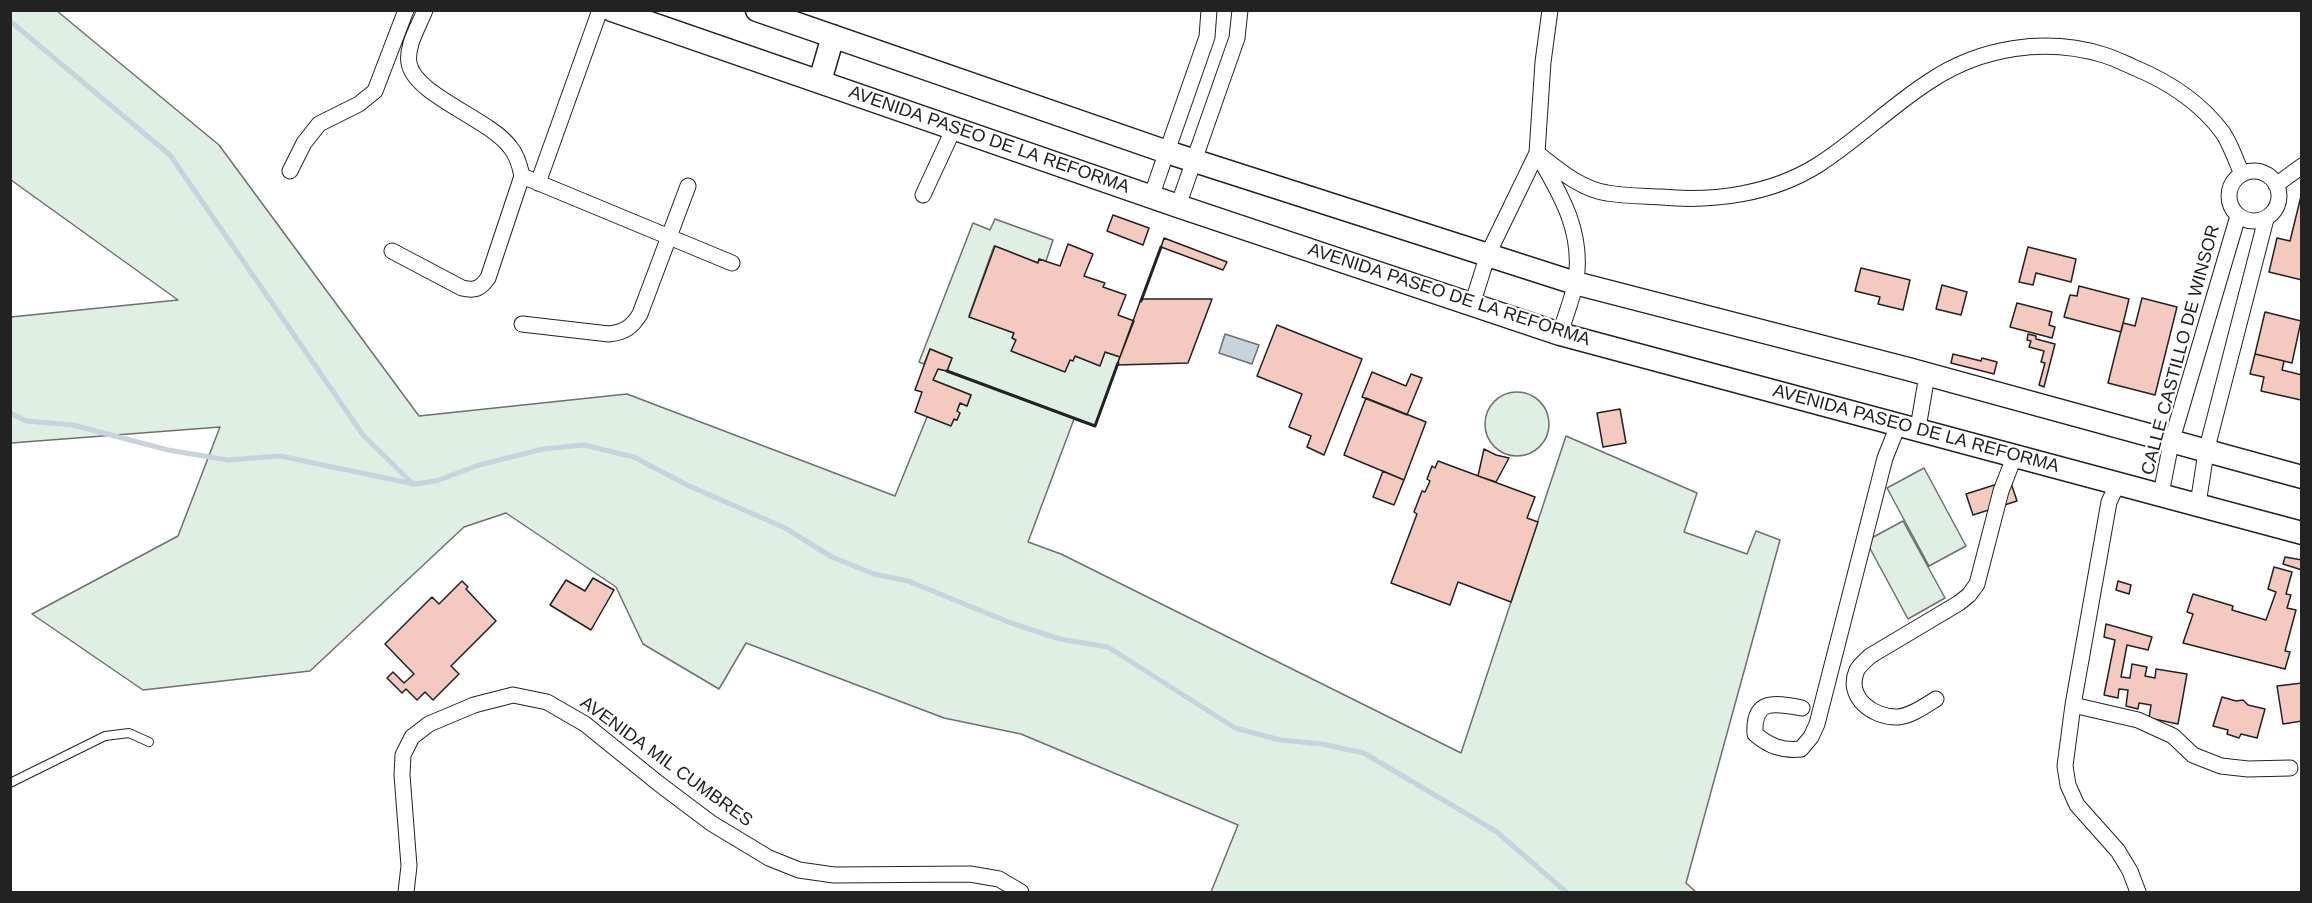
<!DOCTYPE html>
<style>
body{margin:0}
#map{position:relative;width:2312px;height:903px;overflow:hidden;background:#fff;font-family:Arial,sans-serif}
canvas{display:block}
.frame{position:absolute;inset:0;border:12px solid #222;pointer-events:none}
</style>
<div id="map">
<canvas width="2312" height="903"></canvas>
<div class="frame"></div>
</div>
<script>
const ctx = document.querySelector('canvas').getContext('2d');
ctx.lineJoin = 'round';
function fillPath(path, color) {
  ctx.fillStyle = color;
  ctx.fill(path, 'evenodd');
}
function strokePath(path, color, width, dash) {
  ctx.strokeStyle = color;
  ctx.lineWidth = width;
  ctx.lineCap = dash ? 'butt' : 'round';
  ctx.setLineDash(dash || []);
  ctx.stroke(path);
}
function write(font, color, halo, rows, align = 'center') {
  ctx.font = font + ' Arial,sans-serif';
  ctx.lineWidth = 4.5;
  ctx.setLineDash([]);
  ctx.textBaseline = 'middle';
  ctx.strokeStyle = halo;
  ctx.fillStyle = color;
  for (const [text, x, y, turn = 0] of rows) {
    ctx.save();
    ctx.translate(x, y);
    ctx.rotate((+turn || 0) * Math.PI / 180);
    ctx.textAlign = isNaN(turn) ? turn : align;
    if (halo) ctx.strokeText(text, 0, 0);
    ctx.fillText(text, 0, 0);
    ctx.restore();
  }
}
const green = new Path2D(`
 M11,11H57L219,145L419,416L627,394L895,496L927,417L957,420L960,413L957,411L960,403L967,406L971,395L933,380L938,369L947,371L952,358L930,349L924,364L919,362L973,223L990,230L995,219L1053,240L1046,261L1039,259L1038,263L994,246L969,316L1014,333L1012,338L1016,340L1012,351L1065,371L1070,360L1075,356L1100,365L1105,352L1120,357L1095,426L1074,419L1028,542L1061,554L1461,753L1566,436L1697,493L1684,532L1747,554L1756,531L1780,540L1686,883L1696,892H1211L1238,825L1021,734L944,718L746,643L719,689L643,644L616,587L506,513L464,527L310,671L143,690L32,614L178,536L220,427L11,443V317L178,300L11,180Z
 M1485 424a32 32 0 1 1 64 0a32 32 0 1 1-64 0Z
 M1924,468L1966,546L1929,566L1887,488Z
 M1903,521L1945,598L1908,619L1866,541Z`);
fillPath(green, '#e0efe3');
strokePath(green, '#6f6f6f', 1.5);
const water = new Path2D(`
 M1225,334L1259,345L1252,364L1219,353Z`);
fillPath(water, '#c7d3dd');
strokePath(water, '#6f6f6f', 1.5);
strokePath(new Path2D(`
 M10,21L170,155L363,435L412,483
 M10,413L26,421L73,425L168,450L228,460L280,456L414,484L436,481L479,465L543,449L584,445L634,457L687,485L785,528L832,557L874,574L908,581L1011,623L1060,639L1108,647L1235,728L1280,740L1322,744L1364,753L1497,832L1566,892`), '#c7d3dd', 5);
const building = new Path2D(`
 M2302,192V280L2269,272L2277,238L2290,241Z
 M1113,215L1149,228L1143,245L1107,231Z
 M1164,238L1227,262L1223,270L1161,247Z
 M1068,244L1093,254L1084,276L1105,283L1103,287L1126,295L1118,315L1134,321L1120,357L1105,352L1100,366L1075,356L1073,361L1070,360L1065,372L1011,351L1016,340L1012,338L1014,333L969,317L995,246L1038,263L1039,259L1060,266Z
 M2028,247L2076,259L2071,282L2036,273L2033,285L2019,282Z
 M1861,268L1910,280L1903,310L1878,304L1880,297L1855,291Z
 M1942,285L1967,292L1961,315L1936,309Z
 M2079,286L2129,299L2121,332L2064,317L2070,295L2077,296Z
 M2142,298L2177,307L2155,395L2108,383L2123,323L2135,326Z
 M1141,299H1212L1188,363L1117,365Z
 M2017,303L2052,312L2049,325L2055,327L2052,338L2010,327Z
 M2265,312L2301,321L2292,363L2255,354Z
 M1277,325L1362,359L1324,455L1307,447L1311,436L1289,427L1302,394L1257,376Z
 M2028,334L2036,336V339L2055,344L2044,387L2039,385L2045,363L2041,362L2044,351L2029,347L2031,341L2027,340Z
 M930,349L952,358L947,371L938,369L933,380L971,395L967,406L960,403L957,411L960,413L957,420L954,419L951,426L915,412L922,392L915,390Z
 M1953,354L1981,361L1982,358L1997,362L1994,374L1951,363Z
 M2255,354L2284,361L2282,370L2302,375L2301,400L2261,391L2264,377L2250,374Z
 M1372,372L1406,386L1411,374L1422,378L1407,415L1362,397Z
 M1366,398L1426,422L1404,480L1344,455Z
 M1620,409L1626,443L1603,447L1597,413Z
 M1484,449L1496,455L1509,458L1496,482L1478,476Z
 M1438,461L1535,497L1527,518L1538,522L1511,602L1458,582L1450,605L1391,583L1417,514L1414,512L1422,491L1425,492L1430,481L1427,479L1432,466L1435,468Z
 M1383,471L1404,480L1394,505L1373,497Z
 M2010,480L2017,501L1973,515L1966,494Z
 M2285,557L2302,560V570L2283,564Z
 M2274,567L2292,572L2286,594L2291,595L2287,608L2296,610L2285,651L2290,652L2285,669L2183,643L2193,614L2187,612L2193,594L2233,606L2232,610L2266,620L2276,592L2268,589Z
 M593,578L614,590L591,630L550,605L566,580L585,591Z
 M462,581L468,587L466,589L496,621L451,666L459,674L433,700L425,692L417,700L406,689L402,693L387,678L393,672L404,683L414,674L385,644L432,597L439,604Z
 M2118,581L2131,585L2129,594L2116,590Z
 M2106,624L2152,637L2148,650L2127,645L2121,677L2130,678L2132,664L2147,667L2145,676L2155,678L2156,669L2187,674L2178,724L2149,718L2151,705L2139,703L2138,709L2126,706L2128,690L2119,689L2118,698L2104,695L2115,640L2104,637Z
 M2302,683V721L2283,724L2277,686Z
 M2222,697L2236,701L2243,700L2248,705L2265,709L2257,738L2241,734L2239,738L2227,734L2228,730L2213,726Z`);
fillPath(building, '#f3c9c0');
strokePath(building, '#222', 1.5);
const lane = new Path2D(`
 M10,783L105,736L129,733L149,742`);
const street = new Path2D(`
 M1537,153C1558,169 1580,189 1607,193C1624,196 1643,196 1661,197C1714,202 1772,194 1818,165C1857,140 1891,106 1930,81C1981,47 2046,37 2104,55C2114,58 2124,63 2133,67C2167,81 2201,103 2223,133C2231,145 2236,161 2242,174
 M1540,159C1563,198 1583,234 1576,280C1573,298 1565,316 1560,334
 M290,171L304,143L319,124L359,104L375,91L406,10
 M2229 196a25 25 0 1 1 50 0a25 25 0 1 1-50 0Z
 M522,176L732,263
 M538,183L600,10
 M2276,185L2302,166
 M923,195L954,128
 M1151,197L1207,37L1209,10
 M1178,206L1237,38L1240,10
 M392,251L462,288C475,291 480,289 488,278L522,176C520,166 517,155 510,147C490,119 414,95 409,63C406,46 419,26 425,10
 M1472,305L1488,254L1537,153L1543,62L1550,10
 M522,324L609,334C625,332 632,327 640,314L688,186
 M1918,428L1927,375
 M2118,483L2109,502L2073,705L2065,766L2068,785L2077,805L2118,851L2130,871L2138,892
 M2161,494L2171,443L2238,216
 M2198,504L2206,452L2266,219
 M1936,699C1925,706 1911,716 1898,717C1873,718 1845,697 1857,670C1860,665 1865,661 1870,656L1959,603L1969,595L1977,584L2001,491L2015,455
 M2073,705L2138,720L2173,736L2193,755L2221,766L2248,769L2290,768
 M1802,708C1775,703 1753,698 1755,734C1769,746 1782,751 1801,749L1811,737L1817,724L1885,458L1899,423
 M406,892L409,866L402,775L403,755L412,737L429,724L474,705L513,695L547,702L585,724L658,783L711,823L769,858L799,870L834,875L970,874L999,879L1021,892`);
const secondary = new Path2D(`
 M612,10L1178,206L1560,334L2302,533
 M757,10L1167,152L1575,283L1908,369L2302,477
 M820,81L833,36`);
strokePath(lane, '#222', 10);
strokePath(street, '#222', 17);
strokePath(secondary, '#222', 25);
strokePath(lane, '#fff', 8);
strokePath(street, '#fff', 15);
strokePath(secondary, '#fff', 22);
strokePath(new Path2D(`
 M1141,301L1161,247
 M947,371L1095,426L1118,363`), '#222', 3);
write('18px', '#222', '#fff', [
 ["AVENIDA PASEO DE LA REFORMA",989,140,19],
 ["AVENIDA PASEO DE LA REFORMA",1449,295,18],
 ["CALLE CASTILLO DE WINSOR",2181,350,-75],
 ["AVENIDA PASEO DE LA REFORMA",1916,429,15],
 ["AVENIDA MIL CUMBRES",666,762,36]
]);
</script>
